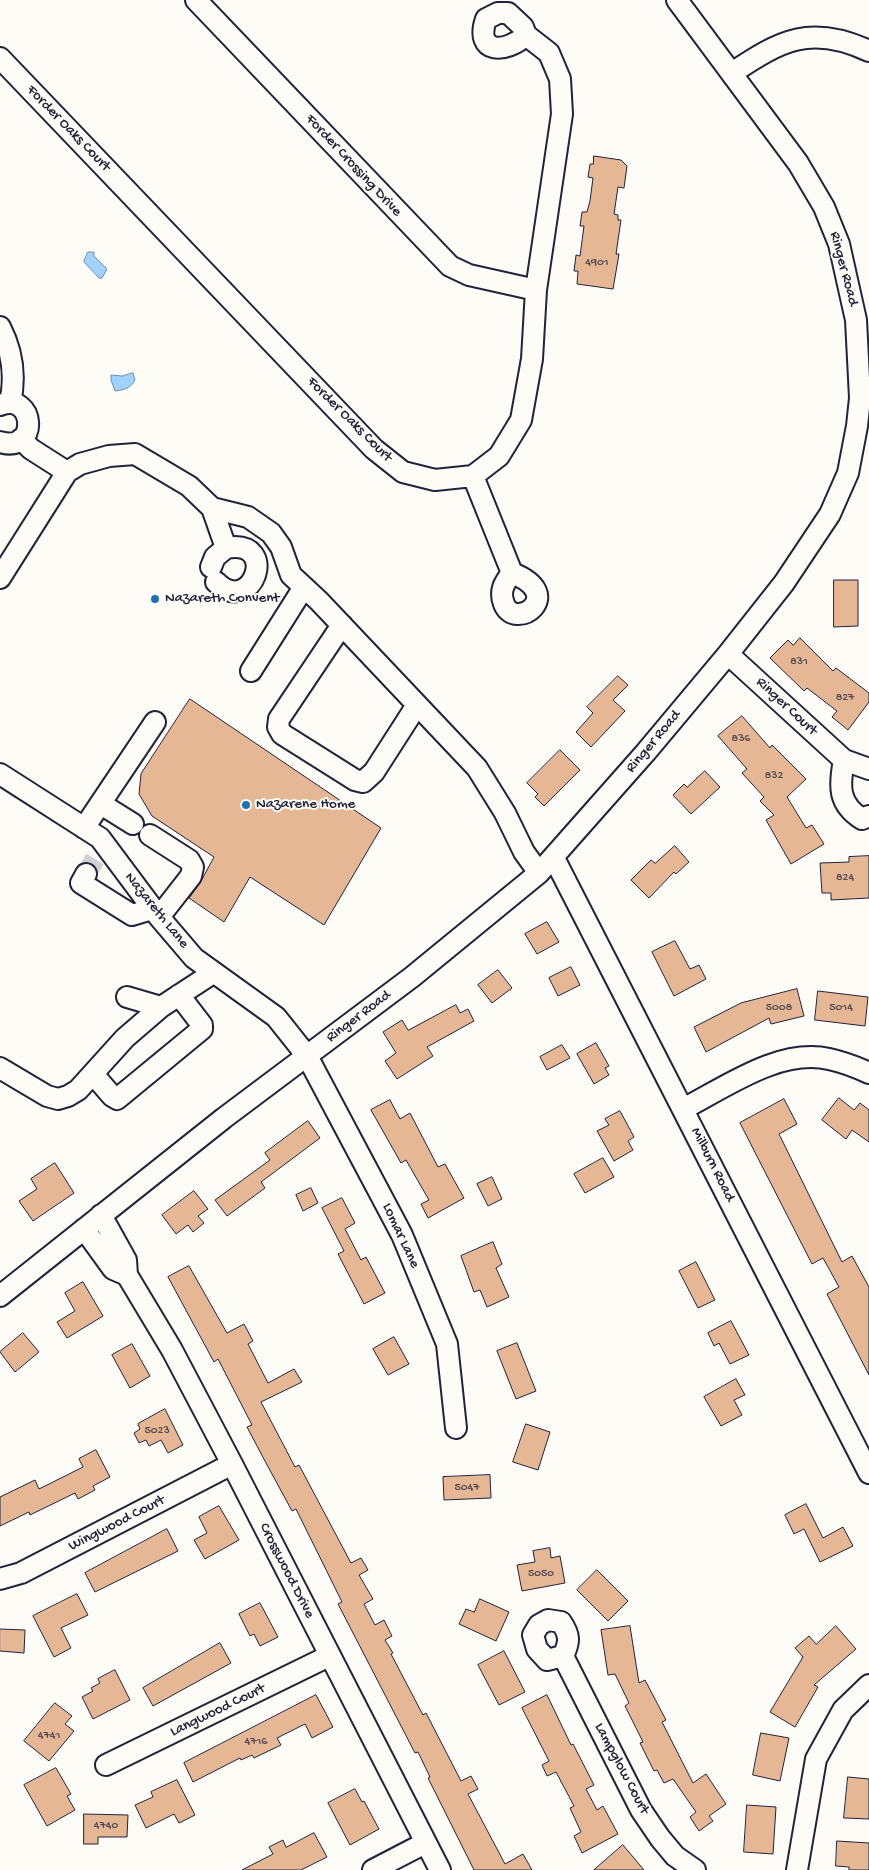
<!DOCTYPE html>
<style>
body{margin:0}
canvas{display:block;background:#fdfcf7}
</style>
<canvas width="869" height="1870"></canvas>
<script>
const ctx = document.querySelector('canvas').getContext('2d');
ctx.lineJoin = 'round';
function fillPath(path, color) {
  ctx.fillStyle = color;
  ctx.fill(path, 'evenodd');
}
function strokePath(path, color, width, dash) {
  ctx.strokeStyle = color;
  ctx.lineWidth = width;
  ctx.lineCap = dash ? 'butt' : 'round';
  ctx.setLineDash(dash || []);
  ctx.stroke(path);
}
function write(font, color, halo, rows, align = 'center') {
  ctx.font = font + ' "Gochi Hand",sans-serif';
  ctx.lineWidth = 4;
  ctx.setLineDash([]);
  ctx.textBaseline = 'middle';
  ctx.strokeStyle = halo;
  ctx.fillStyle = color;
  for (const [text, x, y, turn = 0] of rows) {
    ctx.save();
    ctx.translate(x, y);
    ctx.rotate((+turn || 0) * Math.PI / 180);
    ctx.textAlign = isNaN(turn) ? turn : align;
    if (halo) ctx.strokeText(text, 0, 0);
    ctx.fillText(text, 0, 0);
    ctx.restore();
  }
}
const water = new Path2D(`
 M88,252H94V256L107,269L102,278H99L84,262Z
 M133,373L135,380C131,388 124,390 115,391L111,380V375L122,376Z`);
fillPath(water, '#a1d2fe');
strokePath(water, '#6e8cb0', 1);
const building = new Path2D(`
 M594,156L621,160L627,166L624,188L618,187L614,214L618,215V220H621L616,254H619L613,289L577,284L578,271H574L576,255L580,256L584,226H580L582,212H587L590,201L593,178L588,177L590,164H593Z
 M834,580H858V626L834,627Z
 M800,638L833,671L836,668L869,693V702L848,730L832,717L837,711L807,688L804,691L770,658L788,640L793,645Z
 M618,676L628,685L613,700L625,711L591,747L576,732L593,713L587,707Z
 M190,699L381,828L324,925L250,877L224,922L189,898L200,883L214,857L152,816L139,794L141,774Z
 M742,716L770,748L772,745L806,779L787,797L806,828L812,825L824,844L791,864L766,820L774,815L760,801L764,797L742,773L747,769L718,736Z
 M560,750L580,770L544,806L535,797L538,794L527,783Z
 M705,771L720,787L691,814L673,795L684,784L687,787Z
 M675,846L689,862L676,874L674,872L649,898L631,880L651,860L655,863Z
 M869,856V898L831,900V893H822L820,863L849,862V857Z
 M547,922L559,942L537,954L525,934Z
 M675,941L690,969L699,965L706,979L674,996L652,952Z
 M571,967L580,985L558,996L549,978Z
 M498,970L512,988L492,1003L478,985Z
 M797,989L804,1016L771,1024L769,1018L706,1052L694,1027L741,1003Z
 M818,991L868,997L865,1026L815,1020Z
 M456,1005L460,1013L468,1009L474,1021L427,1047L433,1056L397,1079L385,1061L396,1053L383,1032L402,1020L408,1030Z
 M596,1043L609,1066L605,1068L609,1075L594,1084L577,1054Z
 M562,1045L570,1058L547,1070L540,1057Z
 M839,1098L854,1110L860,1103L869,1110V1142L852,1130L846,1139L822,1120Z
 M784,1099L797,1124L779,1134L842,1262L852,1256L869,1287V1375L827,1294L839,1287L823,1258L812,1264L740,1123Z
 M390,1100L400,1119L410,1113L438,1167L445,1164L464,1198L428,1218L421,1204L429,1200L406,1160L401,1163L371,1110Z
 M620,1111L634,1137L628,1141L633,1150L614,1161L597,1131L609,1125L605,1119Z
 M308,1121L320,1138L261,1182L265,1188L227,1216L215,1200L270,1160L265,1153Z
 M603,1158L614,1177L585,1193L574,1174Z
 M55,1163L74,1193L33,1221L19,1201L37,1189L31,1179Z
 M492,1177L502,1199L488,1206L477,1184Z
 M311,1188L318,1203L303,1211L296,1195Z
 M194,1191L208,1209L198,1216L204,1223L193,1232L188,1225L176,1234L162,1215Z
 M342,1198L355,1223L345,1229L361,1260L366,1257L385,1293L364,1304L338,1254L344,1251L322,1208Z
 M493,1242L502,1264L496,1268L509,1297L487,1307L480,1290L474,1292L461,1256Z
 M696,1262L715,1300L698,1308L679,1271Z
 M189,1266L227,1333L244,1324L253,1341L248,1344L268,1383L294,1369L302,1382L261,1402L295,1467L299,1465L351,1563L361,1558L368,1570L359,1575L373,1599L364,1604L375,1625L384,1620L392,1636L385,1640L393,1653L391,1654L423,1715L426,1713L461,1781L471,1776L478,1789L468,1794L505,1864L523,1854L532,1870H474L428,1778L430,1777L418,1752L415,1753L338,1604L342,1602L296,1509L292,1511L266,1463L247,1427L252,1425L218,1359L214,1362L168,1277Z
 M83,1282L103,1316L67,1338L57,1322L75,1311L65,1293Z
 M731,1321L749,1355L730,1364L719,1343L714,1346L708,1333Z
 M23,1333L39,1352L15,1372L0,1352Z
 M394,1337L409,1364L388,1375L373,1349Z
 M517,1343L536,1391L516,1399L497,1351Z
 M132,1344L150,1376L130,1388L112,1355Z
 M736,1379L745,1395L734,1400L742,1415L721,1426L704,1397Z
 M165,1409L183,1445L168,1453L161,1440L149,1446L146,1440L139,1443L134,1433L140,1429L138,1424Z
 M526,1424L550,1432L538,1470L513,1462Z
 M96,1450L110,1477L93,1486L95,1490L78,1499L75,1493L30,1515L29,1512L0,1526V1497L35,1480L39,1489L83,1467L79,1459Z
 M490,1475L491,1498L444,1500L443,1477Z
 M806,1504L823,1538L843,1527L853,1546L820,1562L804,1529L794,1534L785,1515Z
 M219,1506L239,1540L205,1559L194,1540L207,1533L199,1517Z
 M167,1529L178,1551L95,1592L85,1573Z
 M550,1548L551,1558L560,1556L565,1583L522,1591L517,1565L535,1562L533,1551Z
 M597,1570L628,1601L608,1621L577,1590Z
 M77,1594L88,1615L61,1628L71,1648L54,1657L33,1616Z
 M480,1599L509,1612L496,1641L459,1624L466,1609L474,1612Z
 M260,1603L278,1637L260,1646L254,1634L250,1636L239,1614Z
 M630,1626L639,1683L645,1680L666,1720L662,1722L693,1783L706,1774L726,1804L709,1816L713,1821L699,1831L690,1817L696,1812L673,1779L664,1783L657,1770L654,1771L640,1743L643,1742L625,1706L629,1703L615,1674L608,1675L601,1630Z
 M836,1626L856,1649L814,1685L818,1687L795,1727L770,1712L803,1657L795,1648L809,1636L816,1644Z
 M0,1629L25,1630L24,1653L0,1651Z
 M220,1643L231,1663L153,1706L143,1688Z
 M504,1651L525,1692L499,1705L478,1665Z
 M115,1670L130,1700L93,1719L82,1697L93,1691L91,1688L100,1683L98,1679Z
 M316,1695L333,1727L312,1738L305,1724L277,1738L281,1745L254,1758L252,1755L241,1760L240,1758L193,1782L184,1763Z
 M547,1695L571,1745L573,1744L594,1785L586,1789L597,1810L603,1806L618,1834L582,1853L574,1836L581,1832L570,1808L574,1806L556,1772L547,1776L542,1765L549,1761L522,1708Z
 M55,1703L72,1716L65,1724L74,1731L49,1761L24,1741Z
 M761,1733L789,1738L780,1781L753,1775Z
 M56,1768L71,1794L67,1796L75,1810L47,1826L24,1785Z
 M848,1777L869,1779V1819L844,1818Z
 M177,1780L195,1815L179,1823L174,1814L146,1828L135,1805L153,1797L151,1792Z
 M355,1789L362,1802L364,1801L379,1829L350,1845L328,1803Z
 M747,1805L776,1807L773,1854L744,1852Z
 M84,1814L128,1815L127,1837H98V1844H84Z
 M314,1833L327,1857L301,1870H242L273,1854L269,1847L283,1840L286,1847Z
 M837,1841L869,1843V1870H849V1867L836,1866Z
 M623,1845L644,1870H594Z`);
fillPath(building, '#e5b795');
strokePath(building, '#22223b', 1);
strokePath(new Path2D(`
 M86,874L95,859`), '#d1d0d1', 20, [20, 10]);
const minor = new Path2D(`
 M196,0L450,266L469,275L536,290
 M0,58L374,449L403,472L435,480L473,476L499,456L521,420L532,359L536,290L562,114L560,79L549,53L526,35L523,27L508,13H498L486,19C474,54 506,54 526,35
 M732,73C781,40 811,24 869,51
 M0,327C13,352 16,376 10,403
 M0,405C35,391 40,454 0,442
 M21,439L31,449L67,472
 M473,476L512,573C504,583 499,591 504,604C515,632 568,595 512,573
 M211,567L215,557L226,548L212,508
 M0,578L67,472L80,464L109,456L135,454L189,486L212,508L248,517L271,533L281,547L291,575L319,601L477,768L505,813L524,852L539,873
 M216,582C252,618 281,538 226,548
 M342,625L279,719L278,727L282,734L355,780L363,782L374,772L417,705
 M728,654L844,760L869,769
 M251,671L304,587
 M844,760C839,786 838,804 862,819L869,816
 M0,774L100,838L159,917L194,958L276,1017L307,1056L402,1235L447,1344L456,1428
 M101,804L133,824
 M84,828L155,722
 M150,835L189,860L193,867L191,876L159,917
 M554,858L869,1473
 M86,874L81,883L132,915L152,909
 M127,997L161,1007L213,973
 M0,1068L47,1096L58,1099L68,1096L78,1090L125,1038L161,1007
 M93,1074L112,1096L117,1099L202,1029V1025L179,995
 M683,1109C726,1087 779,1048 829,1059C843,1062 856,1067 869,1073
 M101,1215L126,1260L127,1275L172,1350L232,1464L440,1870
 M84,1229L113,1269L127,1275
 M0,1296L224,1118L412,977L539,873L646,752L728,654L784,583L830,514L848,473L857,426L860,398L856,320L839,244L824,207L798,163L677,0
 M0,1579L21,1573L232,1464
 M548,1620L561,1622C570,1635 570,1642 563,1656L547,1660L537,1649L533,1635L539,1625Z
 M563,1656L641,1810L660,1838L675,1856L695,1870
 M106,1765L329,1656
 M373,1870L425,1843
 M797,1870L816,1759L843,1710L869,1685`);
strokePath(minor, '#22223b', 24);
strokePath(minor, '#fdfcf7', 20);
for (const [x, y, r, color] of [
 [155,599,5,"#1f6fb2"],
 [246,805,5,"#1f6fb2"]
]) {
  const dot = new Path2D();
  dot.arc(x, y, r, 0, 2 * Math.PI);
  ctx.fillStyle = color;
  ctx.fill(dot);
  strokePath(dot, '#fdfcf7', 2);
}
write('12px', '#534752', null, [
 ["4901",597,263],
 ["831",799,662],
 ["827",845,698],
 ["836",741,739],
 ["832",774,776],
 ["824",845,878],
 ["5008",779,1008],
 ["5014",841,1008],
 ["5023",157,1431],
 ["5047",467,1488],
 ["5050",541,1574],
 ["4741",49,1736],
 ["4716",256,1742],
 ["4740",106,1826]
]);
write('15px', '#22223b', '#fdfcf7', [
 ["Forder Oaks Court",68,129,46],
 ["Forder Crossing Drive",353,166,47],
 ["Ringer Road",843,269,75],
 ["Forder Oaks Court",349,420,45],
 ["Ringer Court",786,707,43],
 ["Ringer Road",654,742,-50],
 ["Nazareth Lane",156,911,51],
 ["Ringer Road",359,1017,-37],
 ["Milburn Road",712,1165,63],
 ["Lomar Lane",400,1236,65],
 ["Wingwood Court",117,1524,-27],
 ["Crosswood Drive",286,1571,63],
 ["Langwood Court",218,1711,-26],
 ["Lampglow Court",621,1769,62]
]);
write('15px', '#22223b', '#fdfcf7', [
 ["Nazareth Convent",165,599],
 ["Nazarene Home",256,805]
], 'left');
</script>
